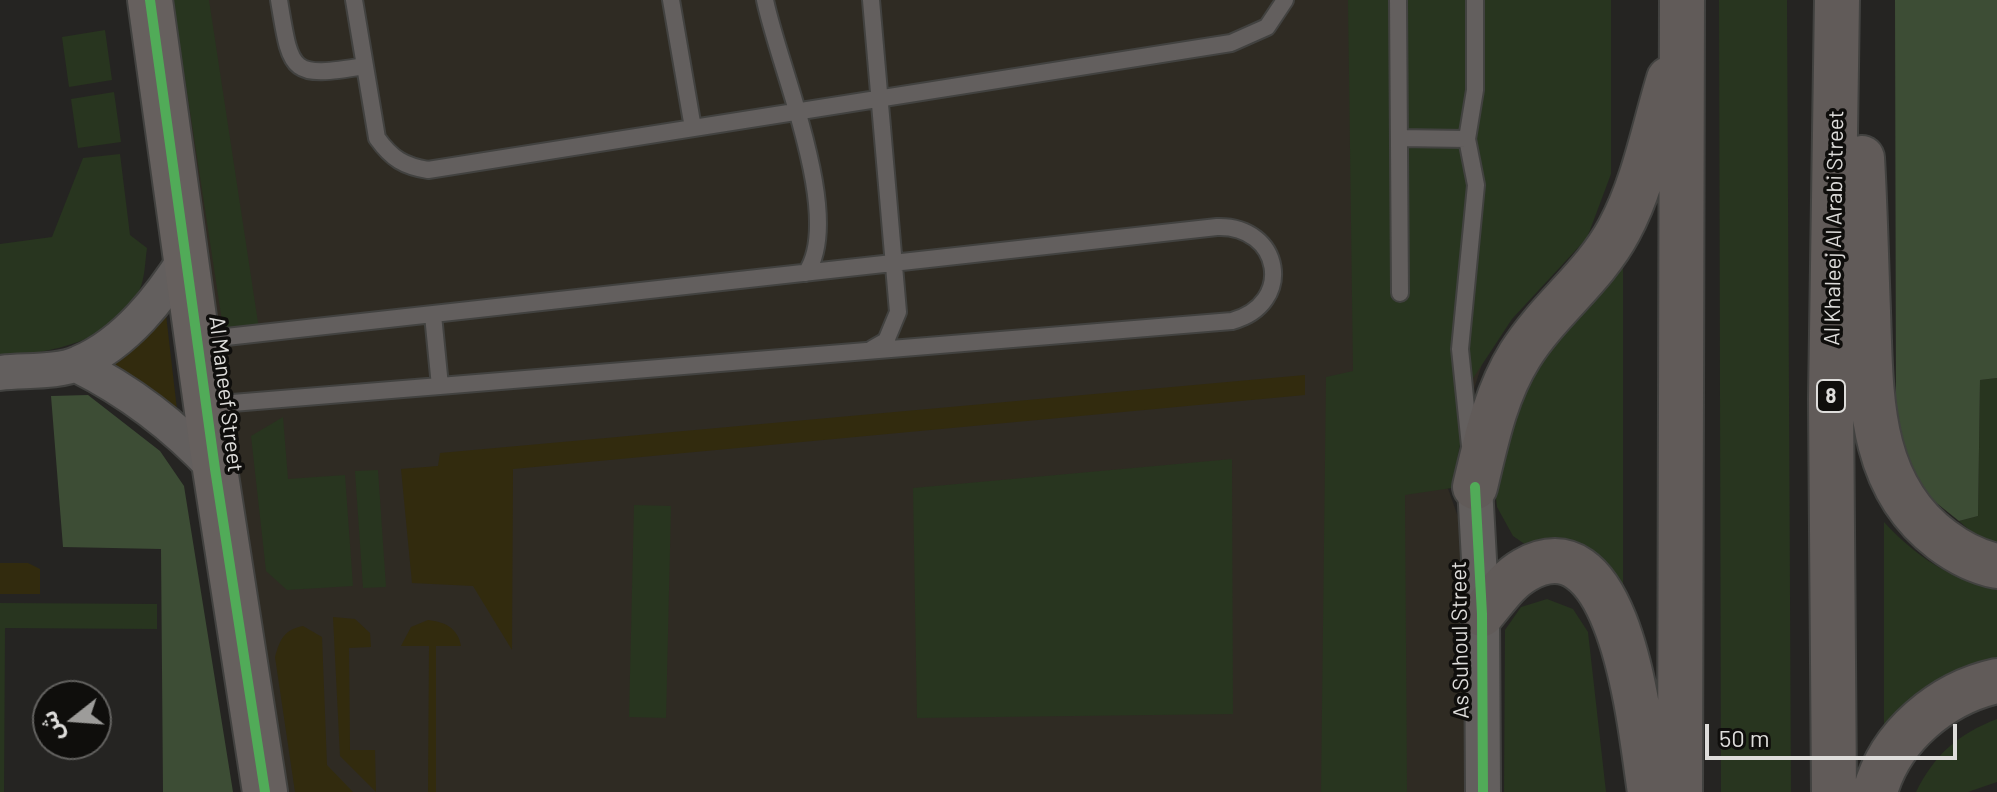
<!DOCTYPE html>
<meta charset="utf-8">
<style>
body{margin:0}
#map{position:relative;width:1997px;height:792px;overflow:hidden;background:#252422;font-family:Barlow,"Noto Sans Arabic",sans-serif}
canvas{display:block}
.north{position:absolute;left:32px;top:680px;width:80px;height:80px;box-sizing:border-box;background:#0f0e0c;border:2px solid #62615f;border-radius:50%;rotate:253deg;font-size:22px;font-weight:700;line-height:32px;text-align:center;color:#dedddb}
.north::after{content:'';display:block;margin:auto;width:28px;height:36px;background:#9d9c9a;clip-path:polygon(50% 0,100% 100%,50% 72%,0 100%)}
.scale{position:absolute;left:1705px;top:724px;width:252px;height:36px;box-sizing:border-box;border:4px solid #dedddb;border-top:0;padding-left:10px;font-size:24px;line-height:28px;white-space:nowrap;color:#dedddb;-webkit-text-stroke:6px #0f0e0c;paint-order:stroke}
</style>
<div id="map">
<canvas width="1997" height="792"></canvas>
<div class="north">ش</div>
<div class="scale">50 m</div>
</div>
<script>
const ctx = document.querySelector('canvas').getContext('2d');
ctx.lineJoin = 'round';
function fillPath(path, color) {
  ctx.fillStyle = color;
  ctx.fill(path, 'evenodd');
}
function strokePath(path, color, width, dash) {
  ctx.strokeStyle = color;
  ctx.lineWidth = width;
  ctx.lineCap = dash ? 'butt' : 'round';
  ctx.setLineDash(dash || []);
  ctx.stroke(path);
}
function write(font, color, halo, rows, align = 'center') {
  ctx.font = font + ' Barlow,sans-serif';
  ctx.lineWidth = 7;
  ctx.setLineDash([]);
  ctx.textBaseline = 'middle';
  ctx.strokeStyle = halo;
  ctx.fillStyle = color;
  for (const [text, x, y, turn = 0] of rows) {
    ctx.save();
    ctx.translate(x, y);
    ctx.rotate((+turn || 0) * Math.PI / 180);
    ctx.textAlign = isNaN(turn) ? turn : align;
    if (halo) ctx.strokeText(text, 0, 0);
    ctx.fillText(text, 0, 0);
    ctx.restore();
  }
}
fillPath(new Path2D(`
 M163,0H1491L1497,317L1445,480L1496,625V792H280Z`), '#2f2b23');
fillPath(new Path2D(`
 M173,0H209L259,329L224,334Z
 M1348,0H1611V174L1587,238L1512,319L1472,380L1452,488L1405,495L1407,792H1321L1326,377L1353,371Z
 M1719,0H1787L1791,792H1721Z
 M105,30L112,80L69,87L62,37Z
 M114,92L121,142L78,148L71,99Z
 M120,154L130,235L147,248C145,261 145,279 139,291C112,343 52,352 0,357V244L52,237L83,158Z
 M1623,253V612L1513,536L1497,507L1493,472L1520,380Z
 M1997,378V548L1983,542L1959,521L1978,516L1980,380Z
 M283,417L288,479L345,475L353,586L287,590L266,571L251,436Z
 M1232,459L1233,714L917,718L913,488Z
 M378,470L386,587L363,588L355,471Z
 M634,505L671,506L666,718L629,717Z
 M1884,522C1916,557 1951,579 1997,590V661L1904,706L1884,728Z
 M1547,599L1573,609L1588,632L1606,792H1504L1505,630L1521,607Z
 M0,603L157,604V629L5,628L4,792H0Z
 M1997,719V782L1968,792H1916C1935,754 1958,734 1997,719Z`), '#28351f');
fillPath(new Path2D(`
 M1895,0H1997V378L1980,380L1978,516L1959,521L1914,485L1896,414Z
 M88,395L160,451L184,486L233,792H163L161,549L63,547L51,396Z`), '#3d4d35');
fillPath(new Path2D(`
 M165,306L179,427L92,372Z
 M1305,375V395L513,469L512,650L473,586L412,583L401,469L438,466L440,453Z
 M0,563H28L40,569V594H0Z
 M333,617L355,619L370,633L371,647L349,648L350,750H375L376,792L340,756Z
 M428,620C445,622 458,628 461,646H436V792H428L429,646H401L411,627Z
 M303,626L322,637L327,765L353,792H295L275,657C280,639 284,630 303,626Z`), '#322b0e');
const lane = new Path2D(`
 M279,0C291,72 289,79 364,66
 M354,0L377,138C392,159 404,166 428,170L1231,43L1267,27L1285,0
 M671,0L693,128
 M765,0C778,65 845,217 806,273
 M871,0L898,312L886,341L872,349
 M1398,0L1400,293
 M1399,138L1467,139
 M433,315L440,386
 M199,340L1217,227C1282,225 1295,304 1232,321L208,405
 M1470,446L1460,349L1476,185L1467,139L1475,90V0`);
const street = new Path2D(`
 M77,365C131,392 174,425 215,469
 M0,373C23,370 58,373 79,363C126,343 161,297 187,256
 M1475,487L1482,614L1483,792`);
const secondary = new Path2D(`
 M150,0L215,469L265,792`);
const highway = new Path2D(`
 M1862,158C1865,209 1866,260 1868,311C1871,394 1868,485 1942,540C1958,552 1977,562 1997,566
 M1475,487C1486,441 1495,395 1520,355C1549,309 1594,277 1619,230C1644,184 1654,128 1669,79
 M1482,614C1495,599 1507,580 1525,570C1624,514 1641,739 1650,792
 M1680,792L1682,0
 M1834,792L1831,399L1837,0
 M1875,792C1890,736 1942,693 1997,681`);
strokePath(lane, '#424240', 20);
strokePath(street, '#424240', 38);
strokePath(secondary, '#424240', 48);
strokePath(highway, '#424240', 48);
strokePath(lane, '#635f5e', 16);
strokePath(street, '#635f5e', 34);
strokePath(secondary, '#66605e', 44);
strokePath(highway, '#615b59', 44);
strokePath(new Path2D(`
 M150,0L215,469L265,792
 M1475,487L1482,614L1483,792`), '#51ab58', 10);
for (const [x, y, w] of [
 [1831,396,28]
]) {
  const box = new Path2D();
  box.roundRect(x - w / 2, y - 16, w, 32, 6);
  ctx.fillStyle = '#0f0e0c';
  ctx.fill(box);
  strokePath(box, '#dedddb', 2);
}
write('bold 20px', '#dedddb', null, [
 ["8",1831,396]
]);
write('22px', '#dedddb', '#0f0e0c', [
 ["Al Khaleej Al Arabi Street",1834,228,-89],
 ["Al Maneef Street",226,394,83],
 ["As Suhoul Street",1460,640,-91]
]);
</script>
